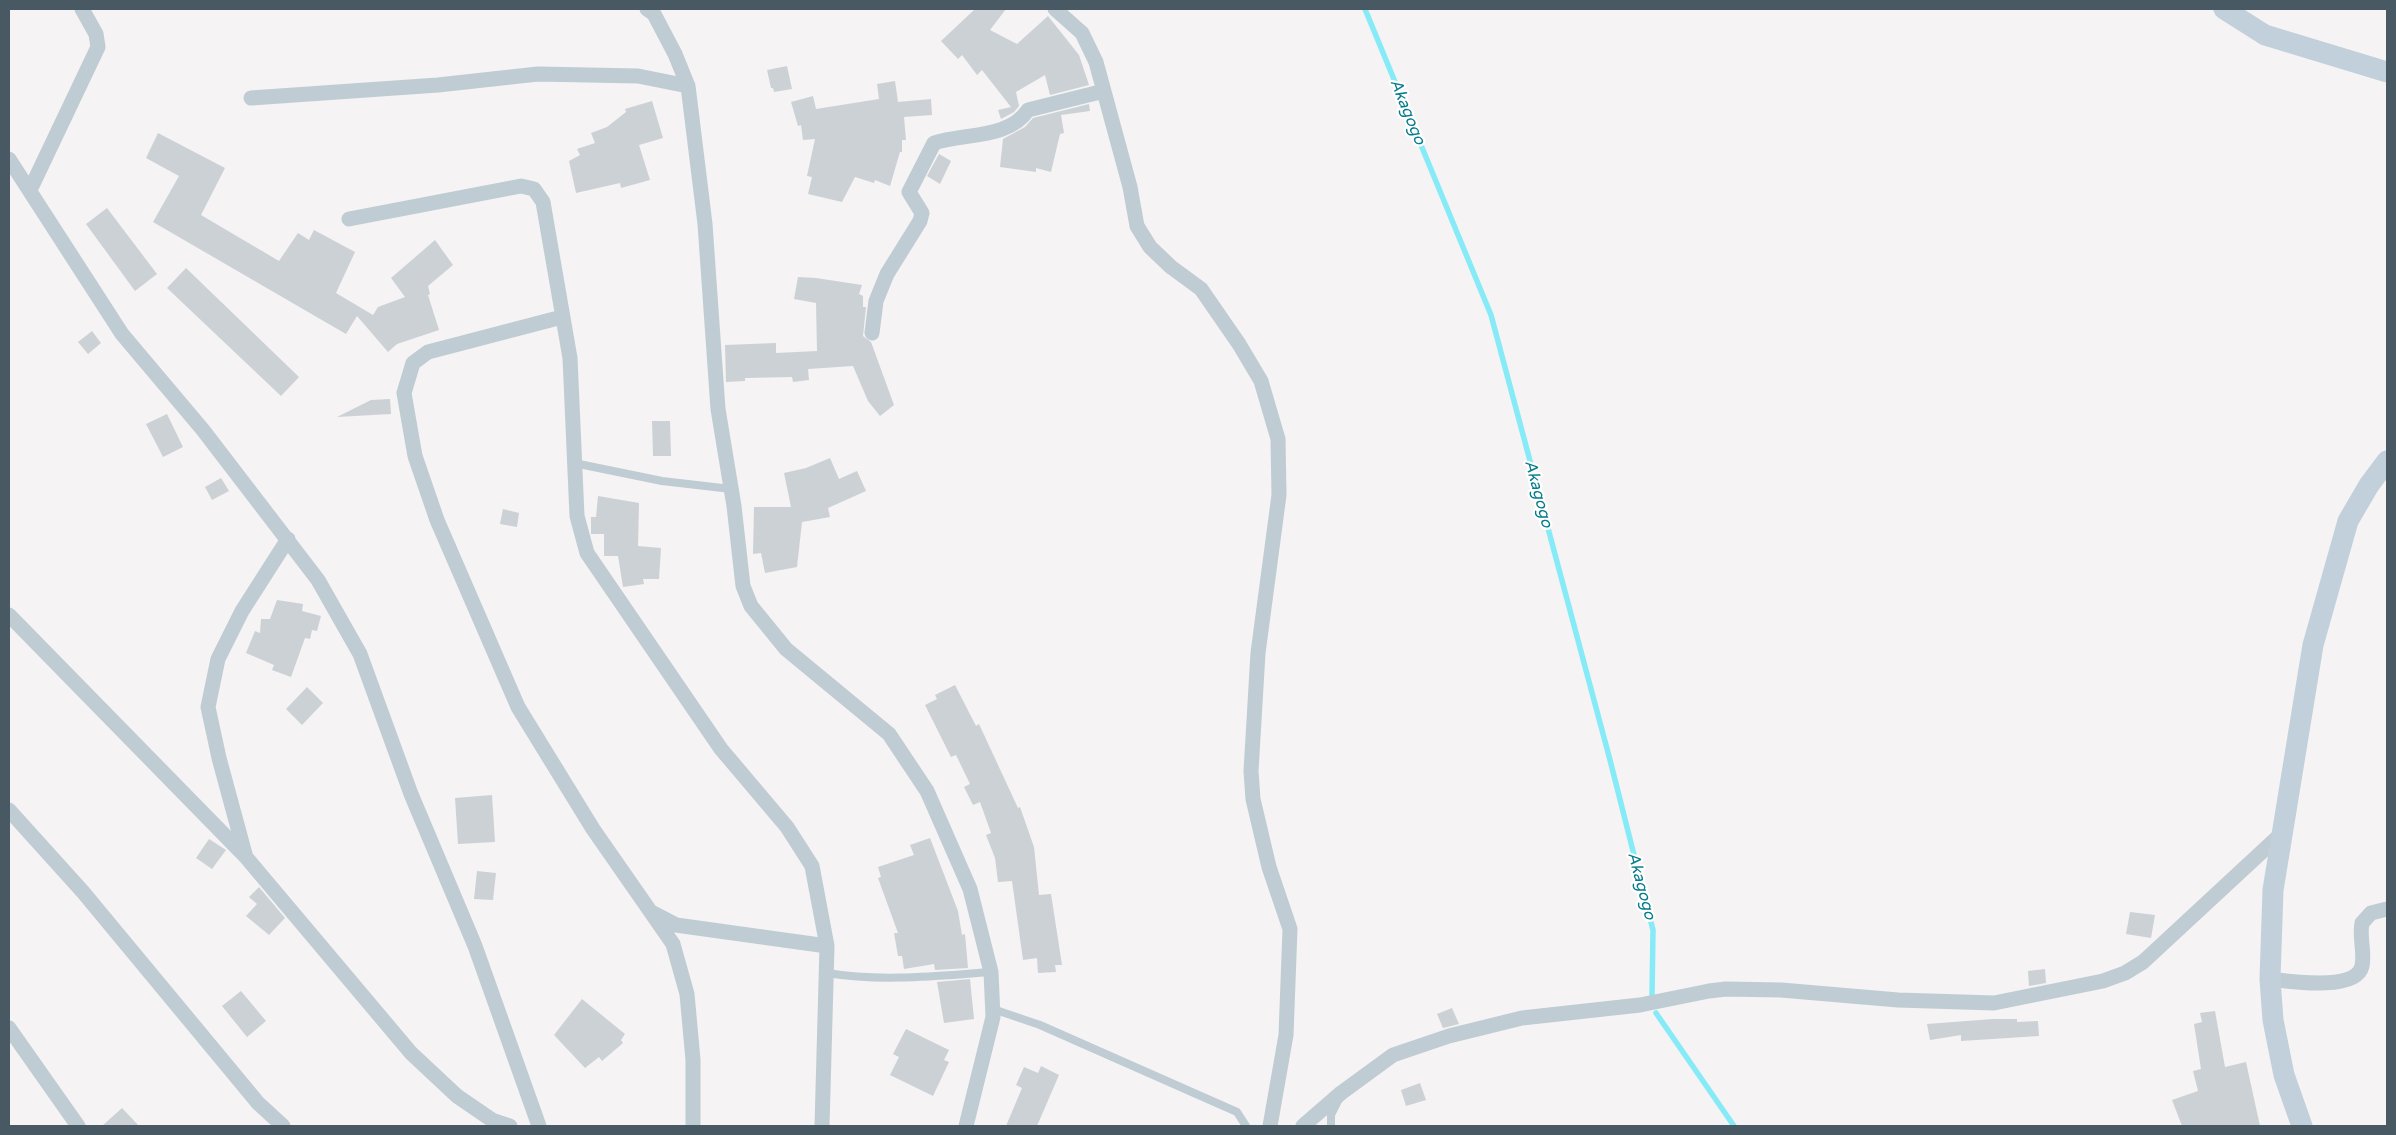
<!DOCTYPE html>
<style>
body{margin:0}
#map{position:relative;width:2396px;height:1135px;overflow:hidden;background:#f5f3f3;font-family:"Varela Round",sans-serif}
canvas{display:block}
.frame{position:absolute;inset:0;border:10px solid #485963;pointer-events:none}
</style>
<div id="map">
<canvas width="2396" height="1135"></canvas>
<div class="frame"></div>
</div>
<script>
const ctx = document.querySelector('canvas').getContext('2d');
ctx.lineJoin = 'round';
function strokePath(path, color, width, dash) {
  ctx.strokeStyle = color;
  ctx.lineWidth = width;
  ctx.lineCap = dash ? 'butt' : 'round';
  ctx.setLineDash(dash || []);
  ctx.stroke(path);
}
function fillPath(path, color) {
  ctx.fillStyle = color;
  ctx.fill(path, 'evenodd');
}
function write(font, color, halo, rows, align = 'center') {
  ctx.font = font + ' "Varela Round",sans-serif';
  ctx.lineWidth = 4.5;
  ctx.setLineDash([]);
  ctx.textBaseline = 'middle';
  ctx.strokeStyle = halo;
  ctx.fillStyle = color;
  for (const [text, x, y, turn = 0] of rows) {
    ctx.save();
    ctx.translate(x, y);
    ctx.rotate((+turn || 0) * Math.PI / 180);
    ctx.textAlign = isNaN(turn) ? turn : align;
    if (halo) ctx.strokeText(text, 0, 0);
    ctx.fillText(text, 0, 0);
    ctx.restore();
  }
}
strokePath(new Path2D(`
 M1365,9L1491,315L1610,760L1653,930L1652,996
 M1656,1013L1734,1126`), '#87ebf7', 5.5);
fillPath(new Path2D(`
 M975,9H1006L990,30L1017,44L1048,16L1079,55L1089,85L1050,95L1045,75L1016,92L1019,106L1014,112L1001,119L998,110L1011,107L982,70L977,75L962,55L958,59L941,41Z
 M787,66L792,89L774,92L773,88H771L767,70Z
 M895,81L898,102L931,99L932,115L904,117L906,140H902V152H900L890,186L875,180L874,183L855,177L842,202L808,194L812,177L807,176L815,139L803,140L801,125L798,126L791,102L813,96L816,109L879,99L877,84Z
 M652,101L663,138L639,145L650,180L621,188L620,183L576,193L569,161L580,155L577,149L595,143L591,133L607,127L626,112L625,109Z
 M1089,104L1090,111L1061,115L1064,133L1060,134L1051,172L1036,168V172L1000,167L1003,139L1025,127L1033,118Z
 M158,133L225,168L201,215L279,261L298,233L309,240L314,230L355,252L336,293L373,315L378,307L405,297L391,278L435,240L453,265L428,286L430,294L428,295L439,330L397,344L388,352L357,316L346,334L153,222L179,176L146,158Z
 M939,154L951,161L940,184L927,176Z
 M107,208L157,274L135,291L86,224Z
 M186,268L299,377L281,396L167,288Z
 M798,277L816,278L862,285L859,294L863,296V307H866L863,336L871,342L894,405L880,416L868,401L853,366L808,369L809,380L793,382L792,377L745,378V381L726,382L725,345L776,343V353L817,351L816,303L794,299Z
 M92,331L101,343L88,354L78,342Z
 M390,399L391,414L337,417L371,400Z
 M167,414L183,447L163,457L146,424Z
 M652,421H670L671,456H653Z
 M830,458L839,479L857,471L866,491L828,508L830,517L802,522L797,567L765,573L761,553L753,554L754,507H791L784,473L806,468Z
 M221,478L229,491L212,500L205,487Z
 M598,496L639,503L638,546L661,548L659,579H643L644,584L623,587L618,556H604V534H591V517H596Z
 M503,509L519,513L517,527L500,524Z
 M277,600L303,604L302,611L321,616L317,631L312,630L310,639L305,638L291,677L272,670L274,665L246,653L255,631L260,633L261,619H270Z
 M955,685L976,726L979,724L1018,808L1020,807L1034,847L1039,895L1051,894L1062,965H1055L1056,972L1038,973L1037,958L1023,960L1012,881L998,882L995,858L986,835L991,833L980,802L973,805L964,787L970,784L956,755L951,757L925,705L937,699L935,695Z
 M307,687L323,703L302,725L286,709Z
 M492,795L495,842L458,844L455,798Z
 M930,838L958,911L962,935L965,934L968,968L935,970L934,964L904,969L902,956H898L894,933H898L878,878L881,877L878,867L914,855L910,845Z
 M209,839L226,850L212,869L196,858Z
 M477,871L496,873L493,900L474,899Z
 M259,887L285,918L269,935L246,916L257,904L249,897Z
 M2130,912L2155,915L2151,938L2126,934Z
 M2045,969L2046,983L2029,986L2028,971Z
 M970,979L974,1019L944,1023L937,982Z
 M241,991L266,1021L247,1037L222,1006Z
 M582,999L625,1034L621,1040L623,1043L602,1061L599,1057L585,1068L554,1035Z
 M1452,1008L1459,1024L1443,1028L1437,1014Z
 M2215,1011L2225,1067L2246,1062L2260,1126H2182L2172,1100L2198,1091L2193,1071L2201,1069L2194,1024L2202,1022L2200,1013Z
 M1993,1019H2017V1022L2038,1021L2039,1036L1961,1041V1035L1930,1040L1927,1024Z
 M906,1029L949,1050L944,1060L949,1062L933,1096L890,1075L899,1057L893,1054Z
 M1041,1066L1059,1075L1037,1126H1006L1022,1088L1016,1085L1024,1067L1038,1073Z
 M1420,1083L1426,1100L1406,1106L1401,1090Z
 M122,1108L139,1126H102Z`), '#ccd1d5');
strokePath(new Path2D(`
 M574,463L662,481L731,489
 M827,973C881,982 936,976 991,972
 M993,1009L1040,1025L1237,1112L1246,1126
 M1331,1126V1115L1339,1099`), '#bfccd3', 8);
strokePath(new Path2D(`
 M647,9L654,14L675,54L688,86L705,224L718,409L734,506L743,586L751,606L786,649L889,734L927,791L970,889L991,972L993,1017L966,1126
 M1055,9L1082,33L1096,62L1130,187L1137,226L1150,247L1171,267L1201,289L1239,344L1261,381L1278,439L1279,495L1258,653L1251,771L1253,799L1269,867L1290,929L1286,1035L1270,1126
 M251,98L438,85L538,74L638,76L688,86
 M9,159L122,334L203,430L318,580L360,654L411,794L475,946L539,1126
 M30,190L98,47L96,34L82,9
 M349,219L521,186L534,189L543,202L570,358L577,516L587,553L721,749L787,827L812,866L827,946L822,1126
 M562,317L428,352L413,363L404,393L415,456L437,520L518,707L593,829L673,944L687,994L693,1060V1126
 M872,333L876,301L887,274L920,221L922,213L909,192L934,143C964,133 1009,139 1028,110L1104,91
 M9,615L245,856L411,1053L457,1096L492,1120L510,1126
 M9,810L83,892L258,1103L283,1126
 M245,854L219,758L208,707L218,659L242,611L288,539
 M653,913L676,925L827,946
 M2270,979C2288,981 2356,992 2362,966C2365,952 2359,937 2362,923L2371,913L2387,909
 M9,1028L78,1126
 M1303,1126L1341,1093L1393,1055L1449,1036L1522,1018L1640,1005L1709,991L1726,989L1781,990L1898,1000L1994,1003L2103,981L2125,973L2143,962L2280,835`), '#bfccd3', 15);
strokePath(new Path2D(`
 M2224,9L2265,35L2387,72
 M2302,1126L2284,1075L2273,1020L2270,979L2273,890L2313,645L2348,521L2369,485L2387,461`), '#c2d0db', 21);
write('italic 16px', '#057c8a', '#fff', [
 ["Akagogo",1407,112,68],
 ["Akagogo",1538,494,75],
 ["Akagogo",1641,886,75]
]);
</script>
